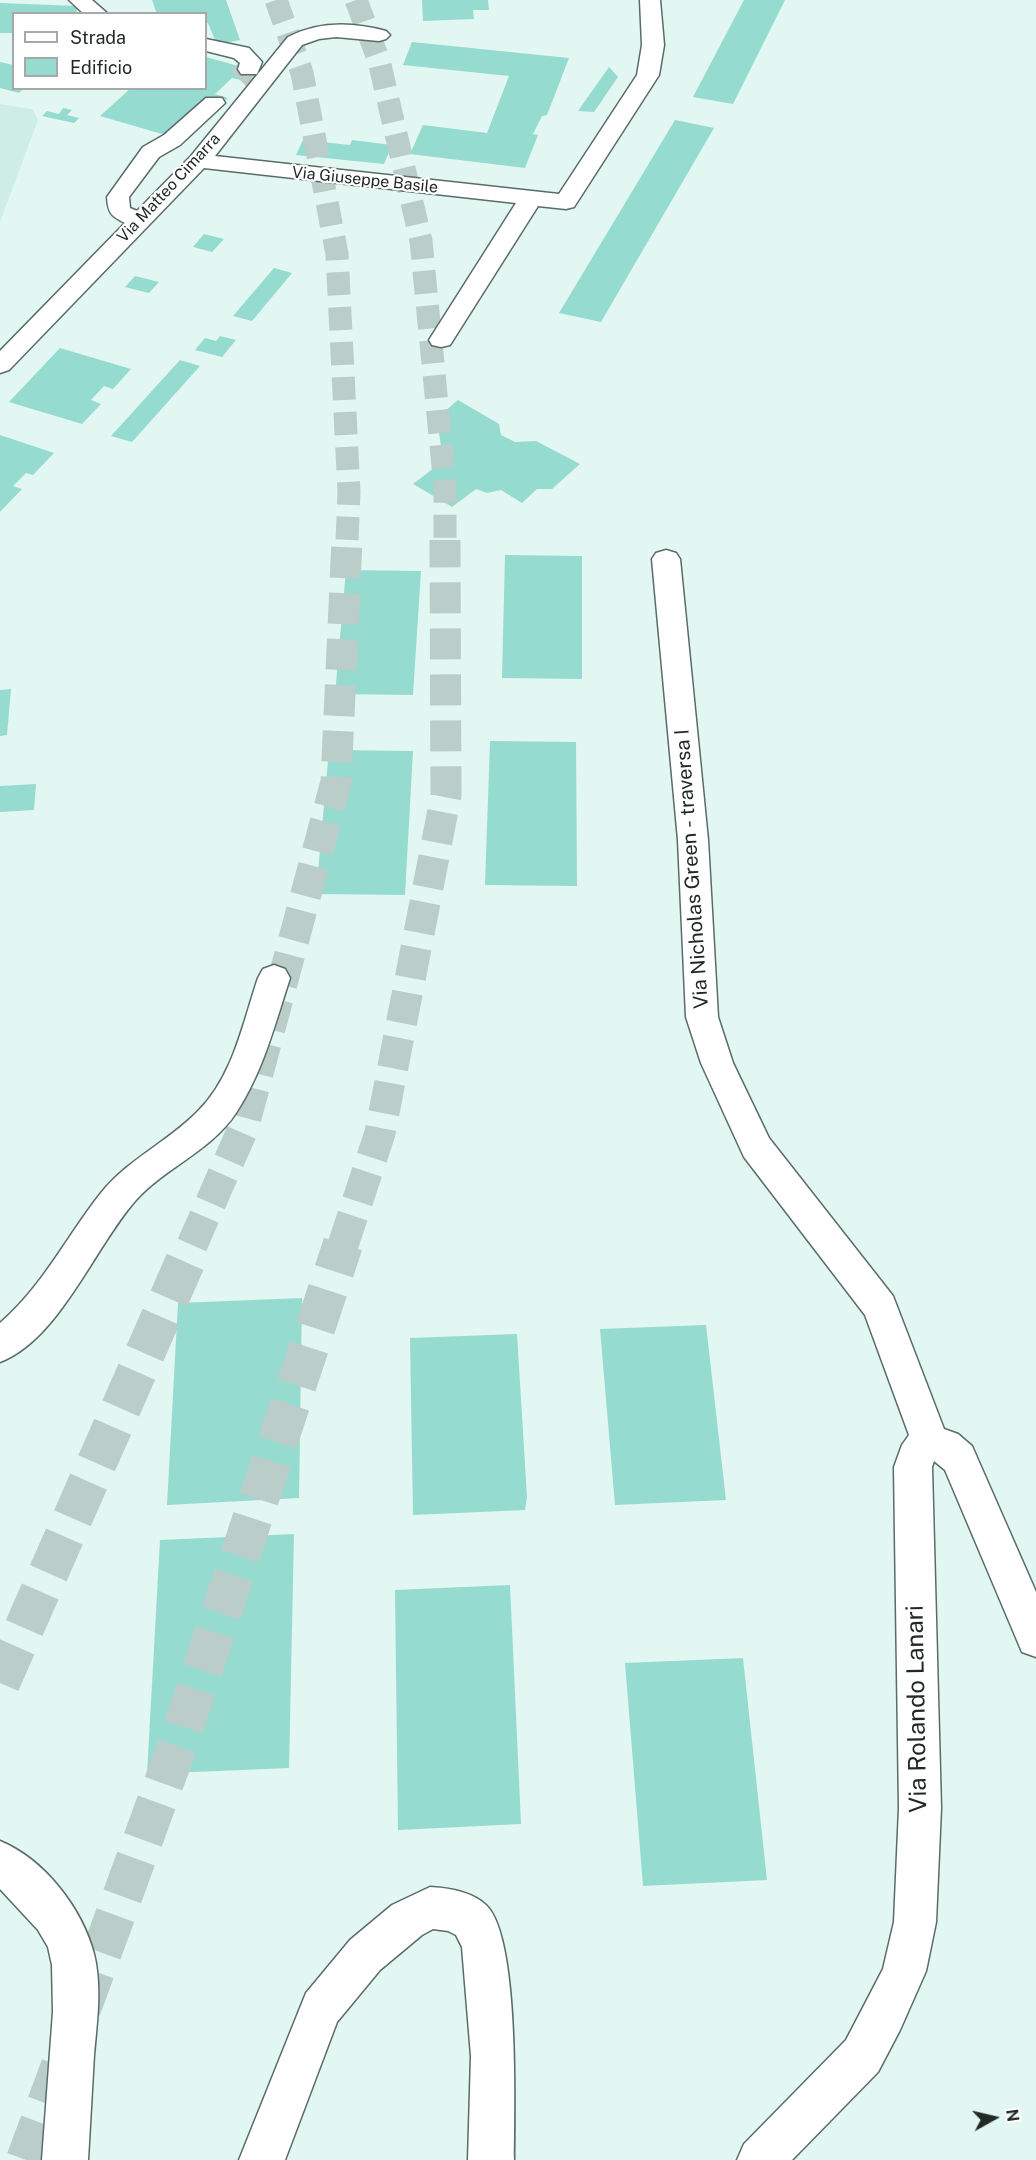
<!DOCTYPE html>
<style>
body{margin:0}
#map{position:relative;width:1036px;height:2160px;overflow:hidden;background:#e2f6f2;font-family:"Public Sans",sans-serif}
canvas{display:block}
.legend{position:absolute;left:12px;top:12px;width:195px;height:78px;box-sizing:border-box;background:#fefefe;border:2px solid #a6a9a8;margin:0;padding:8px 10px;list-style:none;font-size:18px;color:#212927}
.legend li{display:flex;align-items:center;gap:12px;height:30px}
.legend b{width:30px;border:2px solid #a6a9a8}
.north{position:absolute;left:964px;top:2088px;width:60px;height:60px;-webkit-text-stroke:4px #fefefe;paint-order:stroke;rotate:82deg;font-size:16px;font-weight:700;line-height:24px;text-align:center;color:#212927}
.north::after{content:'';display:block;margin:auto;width:21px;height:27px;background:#212927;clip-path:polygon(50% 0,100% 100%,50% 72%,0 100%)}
</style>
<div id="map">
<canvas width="1036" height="2160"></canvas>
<ul class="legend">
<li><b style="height:8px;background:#fff"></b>Strada</li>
<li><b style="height:16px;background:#96dbd0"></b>Edificio</li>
</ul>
<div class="north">N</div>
</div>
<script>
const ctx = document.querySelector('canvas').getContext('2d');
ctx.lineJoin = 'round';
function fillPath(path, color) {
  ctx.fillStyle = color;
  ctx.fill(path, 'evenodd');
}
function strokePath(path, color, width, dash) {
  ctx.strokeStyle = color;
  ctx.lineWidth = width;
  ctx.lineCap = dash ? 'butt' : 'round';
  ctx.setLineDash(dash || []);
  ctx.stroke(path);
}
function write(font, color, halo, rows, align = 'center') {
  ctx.font = font + ' "Public Sans",sans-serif';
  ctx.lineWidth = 4.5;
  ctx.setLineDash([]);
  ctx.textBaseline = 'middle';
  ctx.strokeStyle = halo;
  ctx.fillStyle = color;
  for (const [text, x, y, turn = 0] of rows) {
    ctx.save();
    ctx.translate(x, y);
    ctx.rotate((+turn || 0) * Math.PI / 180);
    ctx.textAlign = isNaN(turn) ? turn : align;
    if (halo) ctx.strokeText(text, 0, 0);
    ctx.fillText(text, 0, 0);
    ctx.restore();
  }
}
fillPath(new Path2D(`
 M0,104L32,109L38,120L0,222Z`), '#cfede7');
fillPath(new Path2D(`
 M152,0H226L240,40L224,43L215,40L208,23L206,24V14H157Z
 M422,0H488L489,10H473L474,19L423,21Z
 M744,0H785L733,104L693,97Z
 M0,3L78,6L76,14H14V33H0Z
 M412,42L569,58L547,115L542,116L533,134L538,135L525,168L410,154L423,125L487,133L509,76L403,65Z
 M206,57L256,71L246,81L232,78L215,94L228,98L169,136L100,116L131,88H206Z
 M0,62L14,65V88H24L19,93L0,88Z
 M609,67L618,77L594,112L578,111Z
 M63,108L72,110L67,115L79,118L74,123L42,116L47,111L59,114Z
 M675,120L714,128L601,322L559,313Z
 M303,140L350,145L352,140L392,145L384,164L296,155Z
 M204,234L224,239L212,252L193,247Z
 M274,268L292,273L252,321L233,316Z
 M135,276L159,282L149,293L125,287Z
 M220,336L236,340L222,357L195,350L205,338L216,341Z
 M60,348L131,369L113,389L104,386L91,400L101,404L82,424L9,402Z
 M180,360L200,366L132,442L111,436Z
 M458,400L499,424L501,435L515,442L536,441L580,464L552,489H537L522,503L501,490L487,493L476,489L452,507L413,484L443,461L437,418Z
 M0,435L54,453L33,475L26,473L13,486L22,489L0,512Z
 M505,555L582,556V679L502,678Z
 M346,570L421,571L413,695L335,694Z
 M11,689L7,735L0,736V690Z
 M490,741L576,742L577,886L485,885Z
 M329,750L413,751L405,895L316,894Z
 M36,784L34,810L0,812V786Z
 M302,1298L299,1498L167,1505L178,1303Z
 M706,1325L726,1500L615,1505L600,1329Z
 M517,1334L527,1497L525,1510L413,1515L410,1338Z
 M294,1534L289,1768L147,1774L160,1540Z
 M510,1585L521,1824L398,1830L395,1590Z
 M743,1658L767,1880L643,1886L625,1663Z`), '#96dbd0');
strokePath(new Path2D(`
 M239,79L249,69`), '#bbcdc9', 23, [23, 12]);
strokePath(new Path2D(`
 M276,0L302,73L337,254L349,492L347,542
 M356,0L379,61L421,241L445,486V542`), '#bbcdc9', 23, [23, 12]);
strokePath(new Path2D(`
 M192,1245L243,1129L336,782L347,540
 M343,1245L380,1133L446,795L445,540`), '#bbcdc9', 31, [31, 15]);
strokePath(new Path2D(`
 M0,1683L193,1244
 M81,2009L178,1744L343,1244
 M26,2160L62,2063`), '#bbcdc9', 40, [40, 20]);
const minor = new Path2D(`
 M69,0H92L108,14H84Z
 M640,0H660L664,45L659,75L574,207L566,209L538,206L450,345L441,347L432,345L429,340L516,203L204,168L9,370L0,373V351L125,223C111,216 108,213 107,197L143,147L164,135L206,98H222L225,103L180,145L159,157L129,197L130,208L137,211L191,156L288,37C319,21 353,22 386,31L390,35L386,39L379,41L336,37L319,39L302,45L215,156L559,194L637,75L642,45Z
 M206,39L249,48L262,62L257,74H241L238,69L240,63L234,58L206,51Z
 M666,550L676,553L680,559L708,840L718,1017L733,1063L769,1138L893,1296L944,1429L958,1434L972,1446L1036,1592V1657L1022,1652L945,1470L934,1461L932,1467L941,1808L936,1922L926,1971L900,2030L878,2072L792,2160H737L744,2144L846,2040L883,1969L894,1922L899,1808L894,1467L902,1445L909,1435L865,1315L744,1157L701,1063L686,1017L678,840L652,559L656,553Z
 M274,965L285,969L290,978C275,1024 263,1072 236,1113C211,1151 166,1167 136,1200C95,1246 59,1340 0,1362V1323C43,1286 66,1237 101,1193C128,1159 168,1142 198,1111C233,1077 243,1022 258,978L263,969Z
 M0,1841C44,1859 82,1908 94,1954C102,1986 97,2022 94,2055C92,2090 90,2125 88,2160H42L53,2012L52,1965L48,1947L38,1930L0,1889Z
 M430,1887C448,1888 471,1891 486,1905C520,1937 514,2110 514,2160H468L471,2056L462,1947L456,1935L448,1931L433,1929L422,1935L380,1970L337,2022L285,2160H239L306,1993L350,1940L392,1905Z`);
strokePath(minor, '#5a6c69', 3);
fillPath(minor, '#fff');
write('16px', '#212927', '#fefefe', [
 ["Via Giuseppe Basile",365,180,6],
 ["Via Matteo Cimarra",169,188,-47]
]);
write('20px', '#212927', '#fefefe', [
 ["Via Nicholas Green - traversa I",692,869,-94]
]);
write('24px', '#212927', '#fefefe', [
 ["Via Rolando Lanari",917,1709,-91]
]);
</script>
